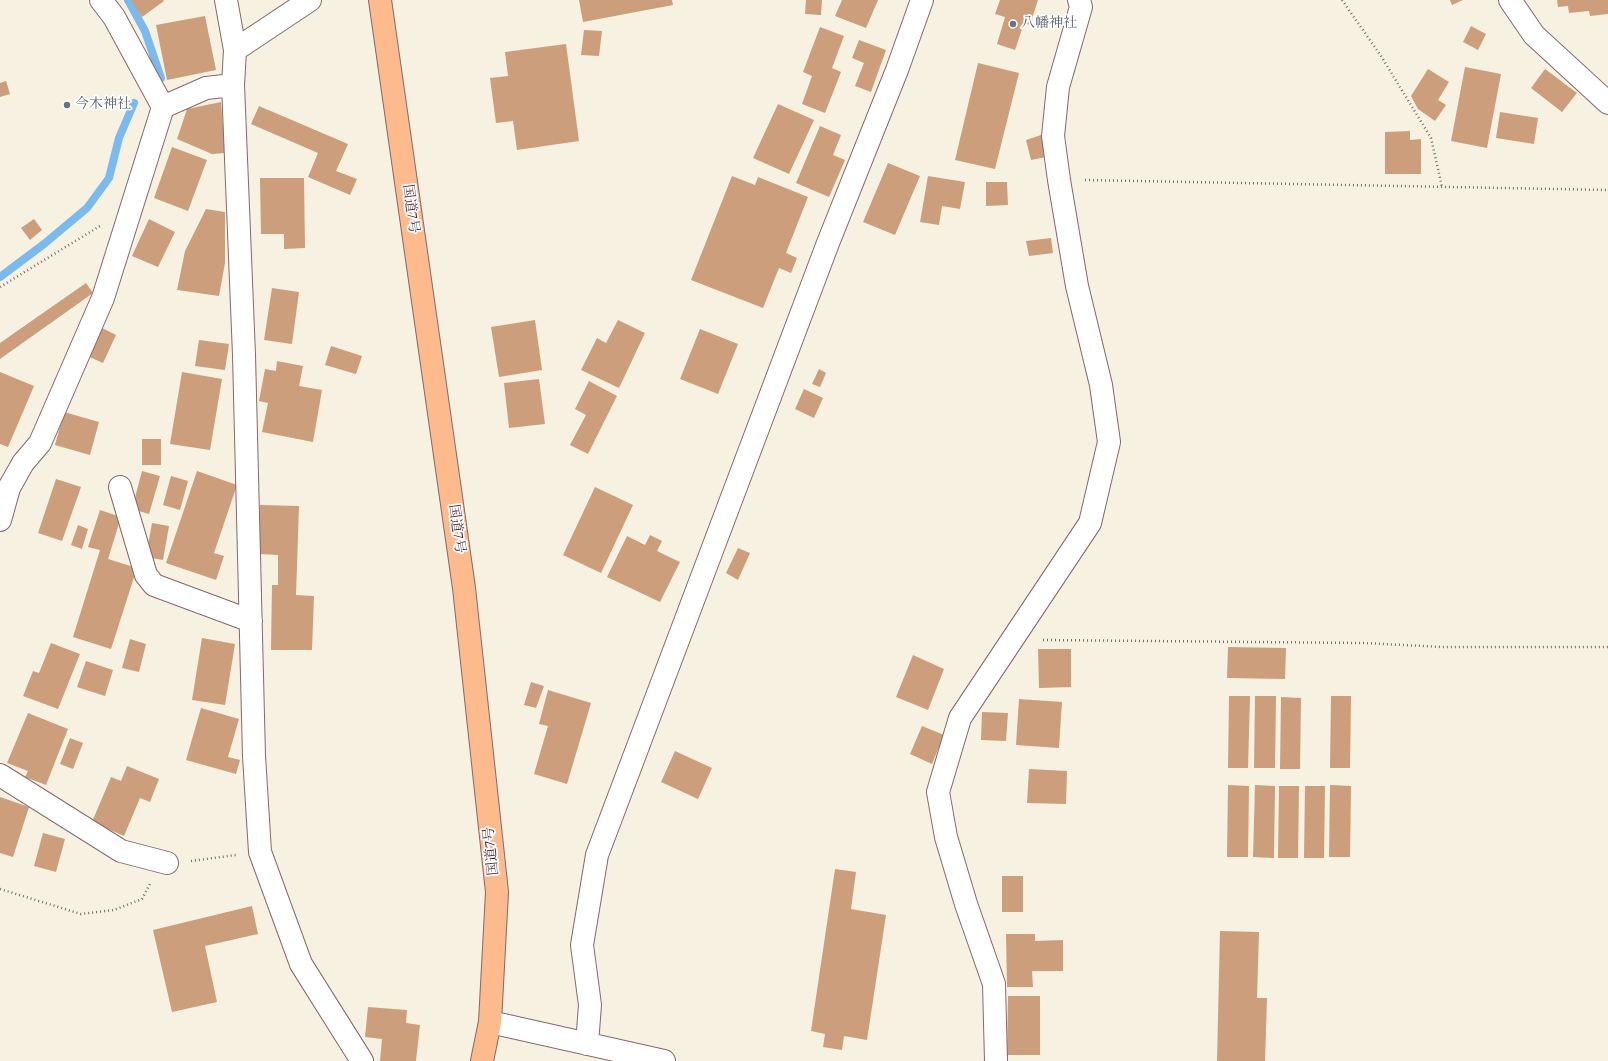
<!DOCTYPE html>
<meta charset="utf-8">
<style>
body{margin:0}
canvas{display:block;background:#f6f1e1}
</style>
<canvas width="1608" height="1061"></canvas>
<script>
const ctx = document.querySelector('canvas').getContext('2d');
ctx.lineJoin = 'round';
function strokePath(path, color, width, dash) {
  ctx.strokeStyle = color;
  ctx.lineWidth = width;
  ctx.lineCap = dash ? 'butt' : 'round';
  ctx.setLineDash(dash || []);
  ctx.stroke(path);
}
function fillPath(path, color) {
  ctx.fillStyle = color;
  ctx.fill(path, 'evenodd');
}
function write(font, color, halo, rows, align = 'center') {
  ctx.font = font + ' Cardo,"Noto Serif JP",serif';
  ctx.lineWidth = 3.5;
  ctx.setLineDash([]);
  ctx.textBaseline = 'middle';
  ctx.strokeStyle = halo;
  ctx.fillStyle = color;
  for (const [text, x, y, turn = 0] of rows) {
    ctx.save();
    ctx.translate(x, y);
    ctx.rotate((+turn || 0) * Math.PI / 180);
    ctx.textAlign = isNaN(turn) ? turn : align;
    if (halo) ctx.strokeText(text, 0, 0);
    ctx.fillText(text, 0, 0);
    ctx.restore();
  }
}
strokePath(new Path2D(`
 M128,0L145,31L161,78
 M0,277L44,244L87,208L109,178L119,138L134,103`), '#7abaee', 8);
fillPath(new Path2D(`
 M131,0H163L164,1L142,17Z
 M579,0H672L673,5L583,22Z
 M806,0H822L821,15L805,14Z
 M842,0H878L866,28L835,16Z
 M1000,0H1038L1030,25L1024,23L1015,50L997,44L1005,17L995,14Z
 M1450,0H1463L1452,5Z
 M1557,0H1608V14L1590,16L1589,11L1569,13L1568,6L1558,7Z
 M205,16L216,70L167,80L156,25Z
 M1471,26L1486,34L1478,50L1463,42Z
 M820,27L844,36L832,68L841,72L825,113L802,104L812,76L803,72Z
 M584,30L602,31L599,56L581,55Z
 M859,40L886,50L871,92L855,86L864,63L852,58Z
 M566,44L579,141L517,150L513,121L496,123L490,78L508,76L505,52Z
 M978,63L1019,73L995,169L955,160Z
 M1465,67L1501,74L1487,148L1451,141Z
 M1428,69L1449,82L1438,100L1446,105L1435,121L1418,109L1411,96Z
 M1545,69L1577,93L1562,112L1531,88Z
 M6,81L10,94L0,97V83Z
 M221,102L225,153L212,154L177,139L187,109Z
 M778,104L814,120L789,174L753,158Z
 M259,106L348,144L336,171L357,179L350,195L308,177L318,153L251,124Z
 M1500,112L1538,118L1534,144L1496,138Z
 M820,126L841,135L833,155L845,160L829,197L796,183Z
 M1410,131V140L1421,139V174H1385V132Z
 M1041,135L1046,157L1031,160L1026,140Z
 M172,147L207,160L188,211L154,198Z
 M888,163L920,176L895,235L863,222Z
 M732,176L755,185L758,177L808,197L786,253L797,258L791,273L779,268L763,308L691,280Z
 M928,176L965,182L960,209L942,206L939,225L920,222Z
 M260,178H304L305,248L284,249V234H261Z
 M986,182H1007L1008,205L986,206Z
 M206,209L225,212V263L219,296L177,290L185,251Z
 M34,219L42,230L30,240L21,228Z
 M149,219L175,232L158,267L132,256Z
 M1051,238L1053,253L1029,256L1026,241Z
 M86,283L93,293L0,359V343Z
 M272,288L299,292L292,344L264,340Z
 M535,320L542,370L499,377L491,327Z
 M618,320L645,333L619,388L581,370L597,338L606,343Z
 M98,326L116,335L103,363L85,355Z
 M700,329L738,344L718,394L680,379Z
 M199,340L229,344L225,370L195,366Z
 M331,346L362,356L356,374L325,365Z
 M277,361L303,366L299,386L322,390L313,442L262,432L268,403L259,401L265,369L276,371Z
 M819,369L826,373L820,387L812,384Z
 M0,372L34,386L8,447L0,444Z
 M182,372L222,379L210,450L170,444Z
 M539,379L545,424L509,428L504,383Z
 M589,381L617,396L588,454L570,445L586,415L575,409Z
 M804,389L823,398L814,418L795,409Z
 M64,412L99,422L90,455L55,445Z
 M142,439H161V465H142Z
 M142,471L160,476L149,514L132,509Z
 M197,471L237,485L214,553L224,556L216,580L166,563Z
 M171,476L188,481L180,510L163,505Z
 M56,479L81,487L62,541L38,533Z
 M595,487L633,505L601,573L563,555Z
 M260,505L299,506L296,595L314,596L312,650H271L272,585H278V555L259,554Z
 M100,510L121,517L108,559L137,568L111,649L73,637L100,550L88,547Z
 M152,523L169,526L163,560L146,557Z
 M78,525L88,529L82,549L71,545Z
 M650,535L662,541L657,551L680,562L660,602L607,577L627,536L645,545Z
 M738,548L750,553L738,580L726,573Z
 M202,638L235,644L225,705L192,700Z
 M130,639L146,644L139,672L122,668Z
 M51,643L80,654L58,709L23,696L33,671L39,673Z
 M1228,647L1286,648L1285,679L1227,678Z
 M1038,649H1071V687L1039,688Z
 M913,655L944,669L928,710L896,697Z
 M86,661L113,670L105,696L77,687Z
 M531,682L544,686L536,708L524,705Z
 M548,690L591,703L567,784L534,774L548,726L539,724Z
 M1229,696H1250L1248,768H1228Z
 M1255,696H1276L1275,768H1254Z
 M1331,696H1351L1350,768H1330Z
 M1281,697L1301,698L1300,769H1280Z
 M1019,699L1062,702L1059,748L1016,745Z
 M201,708L239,719L228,757L240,760L236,774L186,760Z
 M982,712L1008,713L1006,741L981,740Z
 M28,713L68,729L46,785L25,777L28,771L7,763Z
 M922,726L944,735L932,764L910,754Z
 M70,738L83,743L73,769L60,764Z
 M675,751L712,768L698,799L661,782Z
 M127,766L159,779L150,802L140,798L124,836L92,822L111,777L121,781Z
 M1029,769L1067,771L1066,804L1027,803Z
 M1228,785L1249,786L1248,857H1227Z
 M1255,785L1275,786L1274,858L1253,857Z
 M1330,785L1351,786L1350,857H1329Z
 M1279,786H1299L1298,858H1278Z
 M1305,786H1325L1324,858H1304Z
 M0,797L29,807L13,857L0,853Z
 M43,833L65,839L56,872L34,866Z
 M835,869L856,872L851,909L886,915L867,1040L844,1036L842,1050L823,1047L825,1034L811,1031Z
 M1002,876H1023V912H1002Z
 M252,906L258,934L205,946L217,1002L172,1012L153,930Z
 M1220,931L1259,932L1257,998H1267L1265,1061H1217Z
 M1006,934H1035V941L1063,940V971H1032L1033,987H1007Z
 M1008,996H1040V1055H1007Z
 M368,1007L407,1010L406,1023L420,1025L416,1061H380L382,1039L365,1037Z`), '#cc9e7b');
const minor = new Path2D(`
 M226,0L235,50L233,85L244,355L254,756L260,852L301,964L362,1061
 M1510,0L1534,35L1608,103
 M235,50L310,0
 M163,107L206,88L233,85
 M120,487L146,575L154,585L251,621
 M0,520L9,488L23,463L40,443L103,298L163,107L114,17L101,0
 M0,775L121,851L167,863
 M490,1022L664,1061
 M587,1044L590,1005L582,945L597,855L828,243L897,70L922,0
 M996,1061L994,984L966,904L946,837L938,792L960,718L1090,523L1109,442L1101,385L1077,286L1059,180L1053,136L1058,87L1081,7L1079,0`);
const trunk = new Path2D(`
 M380,0L464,588L497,892L490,1022L482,1061`);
strokePath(minor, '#86686b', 24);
strokePath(trunk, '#86686b', 24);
strokePath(new Path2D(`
 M1342,0L1381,56L1431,138L1442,187
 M1085,180L1608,190
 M0,287L100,226
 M1043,640L1364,643L1442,647H1608
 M191,861L236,855
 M0,889L81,914L114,910L142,899L150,884`), '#86686b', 2.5, [1, 3]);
strokePath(minor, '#fff', 22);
strokePath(trunk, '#fcba8d', 22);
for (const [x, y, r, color] of [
 [1013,24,4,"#6b7280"],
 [67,105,4,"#6b7280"]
]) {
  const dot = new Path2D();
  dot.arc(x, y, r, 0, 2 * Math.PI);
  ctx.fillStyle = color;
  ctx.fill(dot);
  strokePath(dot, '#fff', 1.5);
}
write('14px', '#5b616d', '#fff', [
 ["八幡神社",1021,24],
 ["今木神社",75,105]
], 'left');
write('14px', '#4a1f2b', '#fff', [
 ["国道7号",410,209,82],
 ["国道7号",456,529,82],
 ["国道7号",492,851,-96]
]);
</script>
